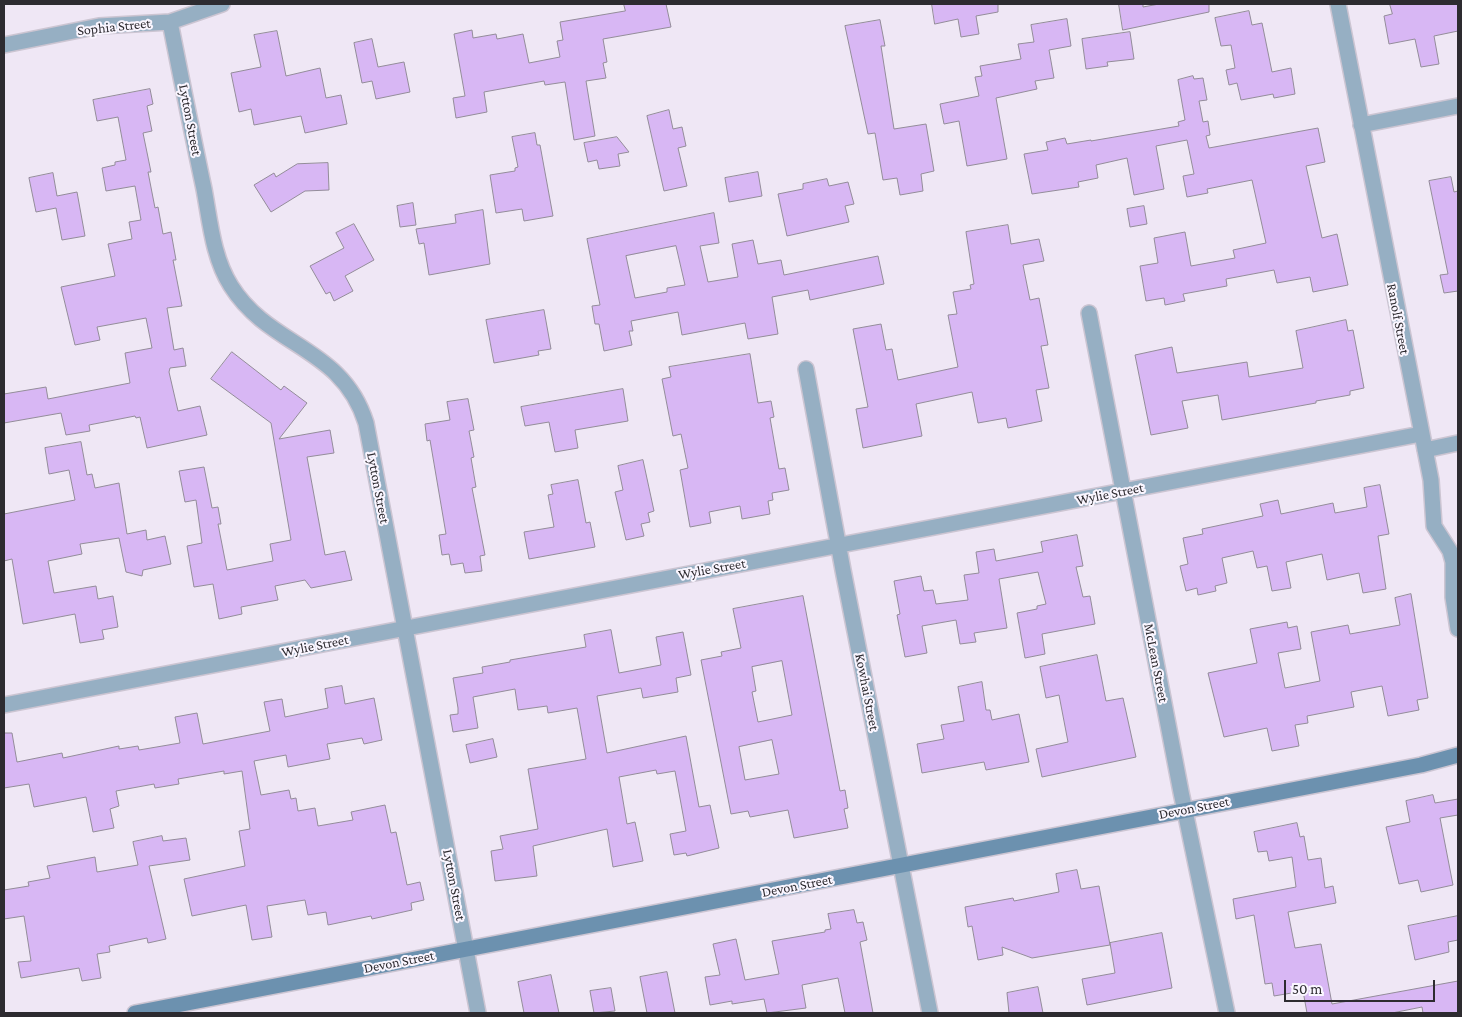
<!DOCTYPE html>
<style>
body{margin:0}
#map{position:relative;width:1462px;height:1017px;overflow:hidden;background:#efe7f5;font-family:"Crimson Pro",serif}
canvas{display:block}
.frame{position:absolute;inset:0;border:5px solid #2d2b30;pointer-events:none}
.scale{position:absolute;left:1284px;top:980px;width:151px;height:22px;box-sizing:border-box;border:2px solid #2d2b30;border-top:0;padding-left:6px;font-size:15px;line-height:18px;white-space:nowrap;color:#2d2b30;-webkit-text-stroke:4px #faf6ff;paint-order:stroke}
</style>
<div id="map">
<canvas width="1462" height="1017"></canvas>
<div class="frame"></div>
<div class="scale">50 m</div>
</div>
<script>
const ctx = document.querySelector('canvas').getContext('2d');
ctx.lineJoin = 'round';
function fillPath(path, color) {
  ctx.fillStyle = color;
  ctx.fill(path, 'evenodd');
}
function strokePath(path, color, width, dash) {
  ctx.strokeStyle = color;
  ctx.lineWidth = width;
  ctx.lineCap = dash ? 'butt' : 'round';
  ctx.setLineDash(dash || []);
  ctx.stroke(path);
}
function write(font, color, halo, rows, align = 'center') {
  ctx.font = font + ' "Crimson Pro",serif';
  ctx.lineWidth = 4;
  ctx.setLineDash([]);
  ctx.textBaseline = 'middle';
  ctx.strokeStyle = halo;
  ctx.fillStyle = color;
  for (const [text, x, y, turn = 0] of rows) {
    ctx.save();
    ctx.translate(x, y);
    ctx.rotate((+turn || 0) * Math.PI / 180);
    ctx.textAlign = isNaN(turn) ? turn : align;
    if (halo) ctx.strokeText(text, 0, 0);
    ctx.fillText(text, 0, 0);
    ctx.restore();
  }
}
const building = new Path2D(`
 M624,4H666L671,27L603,39L607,62L603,63L606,78L586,81L595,136L574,140L565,82L545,85L544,81L484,92L487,112L456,118L453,98L465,96L454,34L472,30L473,38L496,34L497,39L523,34L529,63L560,57L557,41L563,40L560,22L625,11Z
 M932,4H998V12L976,16L979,34L961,37L958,19L935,24Z
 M1119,4H1143V7L1159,4H1209V12L1123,30Z
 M1390,4H1458V31L1434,36L1439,64L1421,67L1415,39L1389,44L1384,16L1392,14Z
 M1249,11L1252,25L1262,23L1272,72L1291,68L1295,94L1274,98L1273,94L1241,100L1237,83L1229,85L1226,70L1235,68L1231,45L1221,46L1215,18Z
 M1067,19L1071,46L1049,50L1054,78L1035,81L1037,89L996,98L1007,159L967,166L959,121L944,124L940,104L979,96L975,77L982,76L980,66L1021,59L1018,44L1034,42L1031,25Z
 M880,20L885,46H881L894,129L926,124L934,171L921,174L923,191L900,195L897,178L883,180L875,133L868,134L845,26Z
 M277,31L286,76L320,68L326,98L341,95L347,124L305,133L301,116L254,125L251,109L239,112L231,73L261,67L254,35Z
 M1130,32L1134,59L1107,62L1108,66L1086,69L1082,39Z
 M372,39L378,67L404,62L410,92L376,99L372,81L362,83L354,43Z
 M1193,76L1194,79L1203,78L1207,100L1199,101L1203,122L1208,121L1210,135L1206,136L1209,148L1318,128L1325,162L1306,166L1322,238L1337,234L1348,285L1313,292L1310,277L1277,283L1274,270L1226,279L1227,286L1183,294L1185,301L1165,305L1164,298L1146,301L1140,266L1158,263L1154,238L1185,232L1191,266L1235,258L1233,250L1266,243L1252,180L1207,189L1208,193L1187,197L1183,176L1194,174L1187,140L1156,146L1164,189L1134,195L1127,158L1096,165L1098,178L1078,182L1079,187L1032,194L1024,154L1048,150L1046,142L1065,138L1067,144L1091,140V141L1179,126L1178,122L1185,120L1178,80Z
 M150,89L153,104L147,106L152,131L143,133L151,172H148L155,208L158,207L163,234L171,232L176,260H173L182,306L167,308L174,350L183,348L186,366L170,368L169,372L178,411L200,406L207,435L147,448L140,417L136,418L135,416L89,425L90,431L66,435L61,413L4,423V394L46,387L48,399L130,383L125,353L152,348L146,318L97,327L100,340L75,345L61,287L115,276L108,244L132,239L129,222L141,220L135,186L106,191L102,168L115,165V162L126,160L118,117L97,121L93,100Z
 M669,110L673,129L682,127L686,146L678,148L687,186L664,191L647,116Z
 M535,133L537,145H540L553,216L524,221L522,209L496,213L490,175L515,171V168L518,167L512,137Z
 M617,137L629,152L618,154L620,166L599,169L597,160L588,162L584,143Z
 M328,163L329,190L305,191L271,212L254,185L274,173L276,177L297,164Z
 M758,172L762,196L729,202L725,178Z
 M53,173L57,196L77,192L85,236L62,240L56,208L36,212L29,178Z
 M1451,177L1454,192L1458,191V291L1444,293L1440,275L1448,274L1429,181Z
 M827,179L829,186L848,182L854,204L845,206L849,222L787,236L778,194L803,189V184Z
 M413,203L416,225L400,227L397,206Z
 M1144,206L1147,224L1130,227L1127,209Z
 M483,210L490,264L429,275L424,243L419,244L416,229L456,223L455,215Z
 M714,213L719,243L700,246L708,282L738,277L732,244L753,240L758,264L781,260L784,275L878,256L884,284L810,300L808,290L772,297L778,334L748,339L745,323L682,335L678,312L631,321L633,331H629L632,345L604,351L599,324H595L592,306L600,305L587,239ZM676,246L685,285L667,288V292L635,298L626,256Z
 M354,224L374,260L345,276L353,291L334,301L330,292L326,294L310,266L344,248L336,233Z
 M1008,225L1011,244L1039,239L1044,261L1023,265L1030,300L1039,298L1048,345L1041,346L1049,388L1036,390L1042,421L1008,428L1006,418L978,423L972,392L916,404L922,436L863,448L856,409L868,407L853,329L881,324L886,350L892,349L898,380L958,367L948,315L957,314L953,292L971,289L970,285L974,284L966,232Z
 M544,310L551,349L538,351L539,355L494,363L486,320Z
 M1346,320L1348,331L1353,330L1364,388L1350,391V395L1316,401V403L1222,420L1218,395L1182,401L1188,428L1151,435L1135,355L1172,347L1177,373L1247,362L1249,377L1303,368L1296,331Z
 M232,352L281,390L284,386L307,403L279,439L330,430L334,453L307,457L325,555L345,551L352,580L311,588L305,580L275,586L278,600L241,607L242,614L219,619L213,584L194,587L187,546L202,543L196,500L185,502L179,471L204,467L212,508L218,507L221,524H218L227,570L273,561L270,544L291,540L271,423L211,379Z
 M750,354L758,403L771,401L774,417L770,418L779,469L785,468L789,490L772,493L773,500L768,501L770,514L742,519L740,506L709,512L711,523L690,527L680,470L688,468L681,434L673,436L662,379L671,377L669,367Z
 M623,389L628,421L575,430L578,448L555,452L549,422L525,426L521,407Z
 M468,399L474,430L469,431L474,457L471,458L476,487L472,488L485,555L480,556L482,571L465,573L463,563L451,565L449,554L442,555L439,535L446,534L430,440L427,441L425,424L450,420L447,402Z
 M81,442L87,475L92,474L95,488L119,483L127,534L146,530L147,540L165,536L171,564L143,570L142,576L126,572L119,538L80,544L82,554L48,561L54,593L96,586L98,599L113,596L118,627L102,630L104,639L80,643L75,614L23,624L12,559L4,561V514L75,500L69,470L49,474L45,448Z
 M643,460L654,511L648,513L650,522L641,524L644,536L626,540L615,492L623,490L618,466Z
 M578,480L586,523L590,522L595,547L529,559L524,532L554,527L548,495L553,494L551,485Z
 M1380,485L1389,534L1378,536L1386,589L1363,593L1359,573L1327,580L1322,554L1286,562L1291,588L1272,591L1267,566L1257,568L1253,551L1222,558L1227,583L1215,586L1216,591L1198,595L1197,588L1186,591L1180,566L1188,564L1183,538L1203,534L1202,529L1263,516L1260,504L1278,500L1281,514L1333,503L1335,513L1367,507L1364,488Z
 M1077,535L1083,566L1076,567L1083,597L1090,596L1095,624L1042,634L1045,654L1025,658L1017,613L1037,609V606L1046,604L1038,572L999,579L1007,628L974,633L976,642L960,644L956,620L922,626L927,653L905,657L897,615L900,614L894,581L921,576L924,591L933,590L936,604L968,600L964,575L979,573L976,552L994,549L996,561L1043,552L1041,542Z
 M1411,594L1428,698L1417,700L1419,710L1388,716L1382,686L1351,692L1354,707L1307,716L1308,723L1295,725L1299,746L1272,751L1267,728L1224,737L1208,673L1257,663L1250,629L1287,622L1288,628L1297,626L1301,649L1278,653L1285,688L1320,681L1311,632L1348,625L1350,634L1400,625L1395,598Z
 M803,596L840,791L845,790L848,808L844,809L848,828L794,838L788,810L750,817L748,811L731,814L701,660L722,656L721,652L741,648L733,609ZM782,661L792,715L758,722L752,692L756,691L752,667ZM772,740L779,774L745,780L739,747Z
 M611,630L619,673L661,665L656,637L683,632L691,675L676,678L678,692L643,698L641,688L597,696L607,753L686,736L699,807L710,805L719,848L687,856L686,853L674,855L670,834L686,831L675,771L657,774L656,770L619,777L627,824L635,822L643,861L613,867L607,829L533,846L537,876L495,881L491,851L503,849L500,836L538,829L528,769L586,759L577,708L548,713L547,706L518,710L515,689L473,697L478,728L453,732L450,715L458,714V708L453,678L483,673L482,667L510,662V660L586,647L584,635Z
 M1097,655L1106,701L1123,698L1136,757L1042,777L1036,749L1068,742L1059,695L1046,698L1040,667Z
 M982,682L986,710H990L992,720L1019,714L1029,762L986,770L984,762L922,773L917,744L944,739L941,725L964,721L958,687Z
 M342,686L345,704L374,698L382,740L364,744L362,738L327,744L330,759L288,767L286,755L254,761L261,795L289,790L291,799L296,798L298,811L315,808L318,826L353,820L351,812L385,805L391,833L396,832L407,885L420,882L424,900L411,903L412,910L372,919L371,916L328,925L326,912L308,915L305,900L267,906L272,937L252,940L246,905L192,916L184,879L245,866L239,831L250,829L242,771L224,774V771L178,779L179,784L155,788L154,784L116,791L119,806L110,809L114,828L93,832L86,797L34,807L29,784L4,788V733H12L17,762L62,753L63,758L119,746V749L138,746L139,750L180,743L175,717L197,713L203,744L270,731L264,702L282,699L285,717L328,708L325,689Z
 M493,739L497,757L470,763L466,745Z
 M1433,795L1435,803L1458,799V815L1440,818L1453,885L1421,892L1418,880L1399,884L1386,827L1410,822L1406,801Z
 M1297,823L1300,837L1304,836L1308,860L1321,858L1325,888L1333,886L1336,903L1288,912L1295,948L1321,944L1332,1004L1458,981V1013H1423L1422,1007L1392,1013H1307L1303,991L1274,996L1272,983L1265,984L1254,915L1236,919L1233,899L1296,887L1292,857L1269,861L1267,851L1258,852L1254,832Z
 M162,836L163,841L186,838L190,860L149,866L166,939L148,943L147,938L109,946L110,952L97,954L101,978L82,981L79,968L21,978L18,962L31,961L24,916L4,919V890L29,886L28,882L50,878L47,866L95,857L97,872L138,865L133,842Z
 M1077,870L1081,889L1099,886L1110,945L1032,958L1002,947L1003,955L978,960L972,926L968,927L965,907L1013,898L1014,901L1059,892L1056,874Z
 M854,910L857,923L863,922L867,940L860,942L873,1013H845L838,978L802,985L806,1008L767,1013L764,999L732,1004V1001L710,1005L705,977L720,975L713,944L736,939L745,980L779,974L772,941L825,932V930L831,929L828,914Z
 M1458,916V940L1448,942L1449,952L1415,960L1408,926Z
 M1162,933L1172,988L1087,1005L1082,979L1115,973L1110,943Z
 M667,972L675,1013H647L640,977Z
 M551,975L559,1013H524L518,982Z
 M1038,987L1043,1013H1009L1007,993Z
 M611,988L615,1011L594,1013L590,991Z`);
fillPath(building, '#d8b7f4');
strokePath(building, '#938c99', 1);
const minor = new Path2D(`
 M1338,4L1431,480L1434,526L1450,551L1453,562V597L1458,629
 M170,22C181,77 192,133 204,189C210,221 213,258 231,286C270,348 342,346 366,423L478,1013
 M4,45L99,26L170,22L222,4
 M1361,125L1458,106
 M1089,313L1181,792L1227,1013
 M806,369L843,570L930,1013
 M1425,450L1458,443
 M4,705L1421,434`);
const secondary = new Path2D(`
 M135,1013L1421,765L1458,755`);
strokePath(minor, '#ccc5d2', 18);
strokePath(secondary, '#ccc5d2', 18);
strokePath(minor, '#96afc3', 15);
strokePath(secondary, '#6c91af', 15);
write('14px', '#2d2b30', '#faf6ff', [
 ["Sophia Street",114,27,-6],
 ["Lytton Street",190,120,79],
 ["Ranolf Street",1398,319,79],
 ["Lytton Street",378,488,79],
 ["Wylie Street",1110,494,-11],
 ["Wylie Street",712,569,-10],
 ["Wylie Street",315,646,-11],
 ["McLean Street",1156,663,79],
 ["Kowhai Street",867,692,79],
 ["Devon Street",1194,808,-11],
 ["Lytton Street",454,885,79],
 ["Devon Street",797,886,-11],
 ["Devon Street",399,962,-11]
]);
</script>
